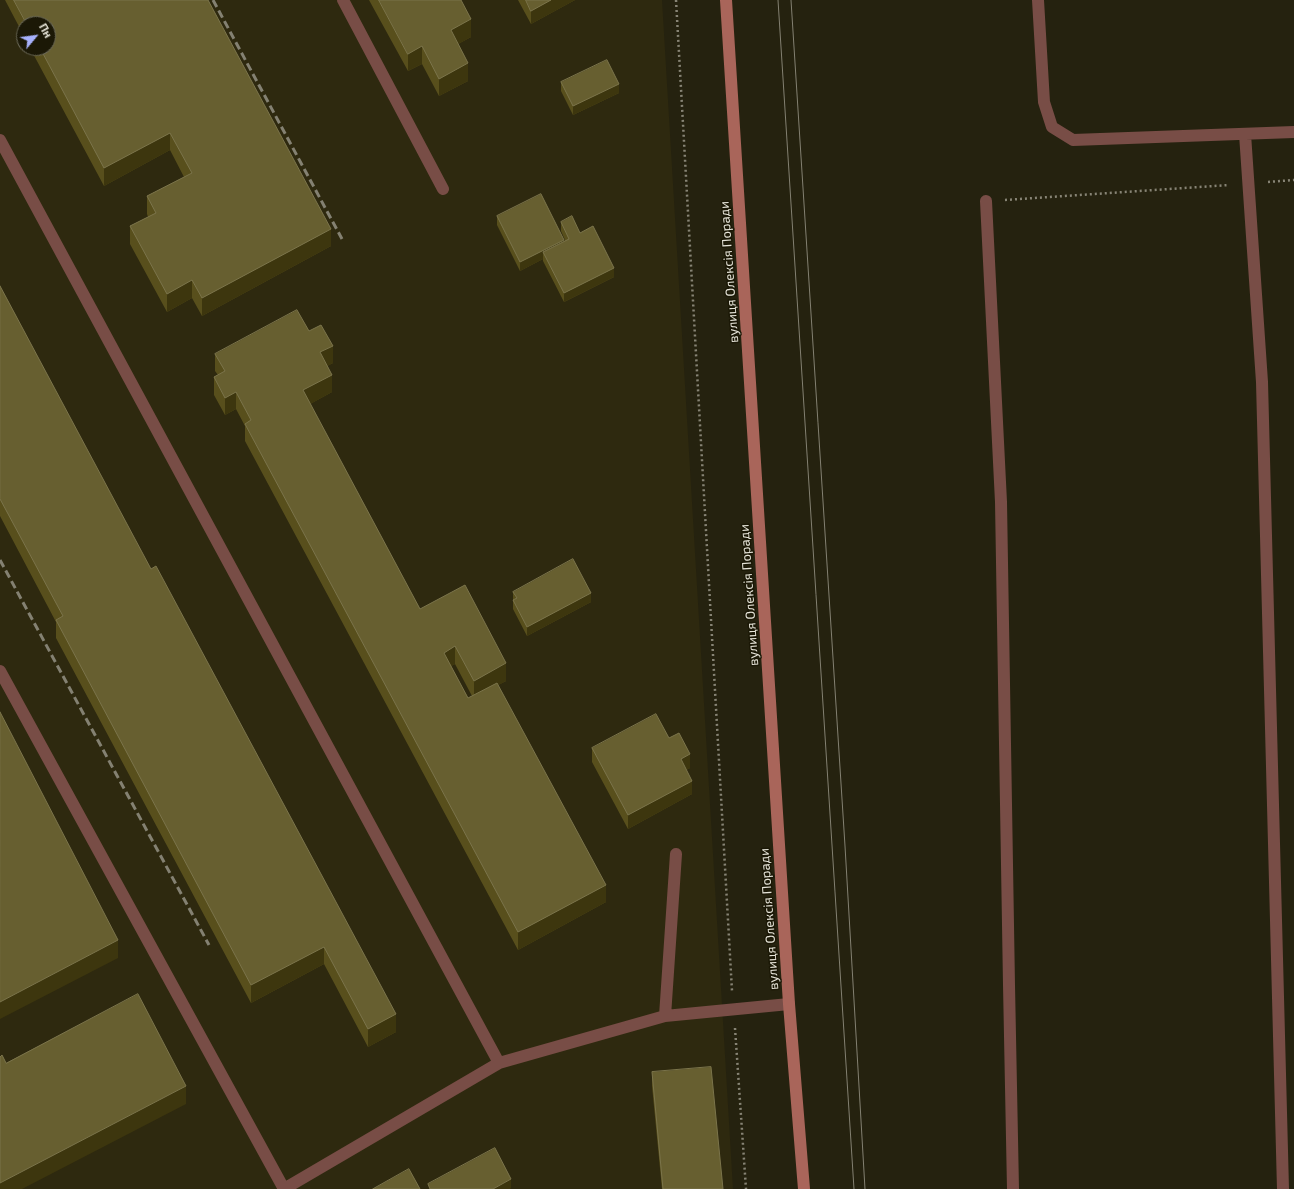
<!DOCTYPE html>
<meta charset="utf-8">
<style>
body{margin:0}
#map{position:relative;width:1294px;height:1189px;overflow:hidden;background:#25220f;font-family:"Exo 2",sans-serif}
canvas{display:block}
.north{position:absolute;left:16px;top:16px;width:40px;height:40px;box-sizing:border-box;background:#1b1806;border:1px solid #6c6a5a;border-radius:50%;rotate:61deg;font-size:11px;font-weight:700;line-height:16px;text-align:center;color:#e6e4d8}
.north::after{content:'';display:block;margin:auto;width:14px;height:18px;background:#a7b1fc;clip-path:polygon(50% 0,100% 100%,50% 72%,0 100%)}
</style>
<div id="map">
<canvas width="1294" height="1189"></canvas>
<div class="north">Пн</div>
</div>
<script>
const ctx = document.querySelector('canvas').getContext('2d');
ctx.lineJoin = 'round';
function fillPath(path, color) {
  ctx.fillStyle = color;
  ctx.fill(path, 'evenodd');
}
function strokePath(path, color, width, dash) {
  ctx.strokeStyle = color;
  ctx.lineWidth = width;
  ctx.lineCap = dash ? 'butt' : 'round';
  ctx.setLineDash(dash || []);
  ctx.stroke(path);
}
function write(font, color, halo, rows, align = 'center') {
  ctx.font = font + ' "Exo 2",sans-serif';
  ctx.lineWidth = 3;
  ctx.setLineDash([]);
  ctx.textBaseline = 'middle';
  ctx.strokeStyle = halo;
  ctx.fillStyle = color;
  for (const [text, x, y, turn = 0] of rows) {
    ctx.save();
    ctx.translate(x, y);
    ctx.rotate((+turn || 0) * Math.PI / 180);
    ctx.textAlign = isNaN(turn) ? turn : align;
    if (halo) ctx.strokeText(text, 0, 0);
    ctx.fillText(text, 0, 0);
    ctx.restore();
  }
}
fillPath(new Path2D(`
 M0,0H662L733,1189H0ZM24,24H48V48H24Z`), '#2e290f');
strokePath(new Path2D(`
 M676,0L732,991
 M1268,182L1294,180
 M1005,200L1229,185
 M735,1028L746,1189`), '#878475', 2.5, [2, 3]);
strokePath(new Path2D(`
 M343,0L443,189
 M1038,0L1044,102L1052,127L1073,140L1294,132
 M1245,134L1262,382L1283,1189
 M0,140L499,1063
 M986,201L1001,502L1009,985L1013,1189
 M0,671L284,1189
 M665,1016L676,854
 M284,1189L499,1063L665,1016L789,1004`), '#784d46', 12);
strokePath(new Path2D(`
 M726,0L789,1004L804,1189`), '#a9655a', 12);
strokePath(new Path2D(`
 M778,0L854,1189
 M791,0L845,846L865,1189`), '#848172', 1);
strokePath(new Path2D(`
 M213,0L342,239
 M0,560L209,945`), '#848172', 3, [8, 4]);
fillPath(new Path2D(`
 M5,0H208L331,246L202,316L192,298L167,312L130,244V226L148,217L147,214V196L184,177L170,150L104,186L30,48H48V24H24V36Z
 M369,0H461L471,37L458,44L468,81L439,96L422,64L408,71Z
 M518,0H575L531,24Z
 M561,82L619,93L573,115L561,91Z
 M497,216L564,241L565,240L561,231V222L580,233L614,277L564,302L543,261V259L520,271L497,225Z
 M0,286L396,1032L368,1047L324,964L251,1003L56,638V622L0,516Z
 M309,331L333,363L327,366L332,392L310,404L420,609L506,681L498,685L606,902L518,950L245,441V426L236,409L225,415L214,395V377L218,375L215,371V354ZM455,664L472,696L468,698L451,666Z
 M513,592L591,602L527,636L513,609Z
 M669,738L690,768L686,770L692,794L628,829L592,762V748Z
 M652,1072L723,1189H662L652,1086Z`), '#584f1c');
fillPath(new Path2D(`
 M551,0H575L531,24V11Z
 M471,19V37L451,48V30Z
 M422,46V64L408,71V54Z
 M468,63V81L439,96V79Z
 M619,84V93L573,115V106Z
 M170,133V150L104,186V168Z
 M331,229V246L202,316V298Z
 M564,240V249L543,252V259L520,271V262Z
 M614,268V277L564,302V293Z
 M192,280V298L167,312V294Z
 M333,346V363L320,370V352Z
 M332,375V392L303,408V390Z
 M236,392V409L225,415V398Z
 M591,593V602L527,636V627Z
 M455,646V664L444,670V653Z
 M506,663V681L474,698V681Z
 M690,754V768L681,773V759Z
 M692,781V794L628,829V815Z
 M606,885V902L518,950V932Z
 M118,940V958L0,1019V1002Z
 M324,947V964L251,1003V985Z
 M396,1014V1032L368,1047V1029Z
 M186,1086V1104L22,1189H0V1183Z
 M511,1179V1188L510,1189H493Z`), '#3d360e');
const building = new Path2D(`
 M14,0H208L331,229L202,298L192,280L167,294L130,226L156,213L147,196L192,173L170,133L104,168L40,48H48V24H27Z
 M379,0H461L471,19L451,30L468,63L439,79L422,46L408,54Z
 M526,0H551L531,11Z
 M607,60L619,84L573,106L561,82Z
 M541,194L564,240L520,262L497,216Z
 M572,216L580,233L593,226L614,268L564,293L543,252L569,239L561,222Z
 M0,286L151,569L156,566L396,1014L368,1029L324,947L251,985L56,620L63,616L0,499Z
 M297,310L309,331L321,325L333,346L320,352L332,375L303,390L420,609L465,585L506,663L474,681L455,646L444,653L468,698L497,683L606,885L518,932L245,424L251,420L236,392L225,398L214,377L225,371L215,354Z
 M573,559L591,593L527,627L513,600L517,598L513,592Z
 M0,712L118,940L0,1002Z
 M656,714L669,738L679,733L690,754L681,759L692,781L628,815L592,748Z
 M138,994L186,1086L0,1183V1057L2,1055L6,1063Z
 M711,1067L723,1189H663L652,1072Z
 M495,1148L511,1179L493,1189H430L428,1184Z
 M409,1169L420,1189H373Z`);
fillPath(building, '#675f30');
strokePath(building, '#7b744b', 1);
write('13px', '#e6e4d8', '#1b1806', [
 ["вулиця Олексія Поради",729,272,-94],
 ["вулиця Олексія Поради",749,595,-94],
 ["вулиця Олексія Поради",769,919,-94]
]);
</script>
